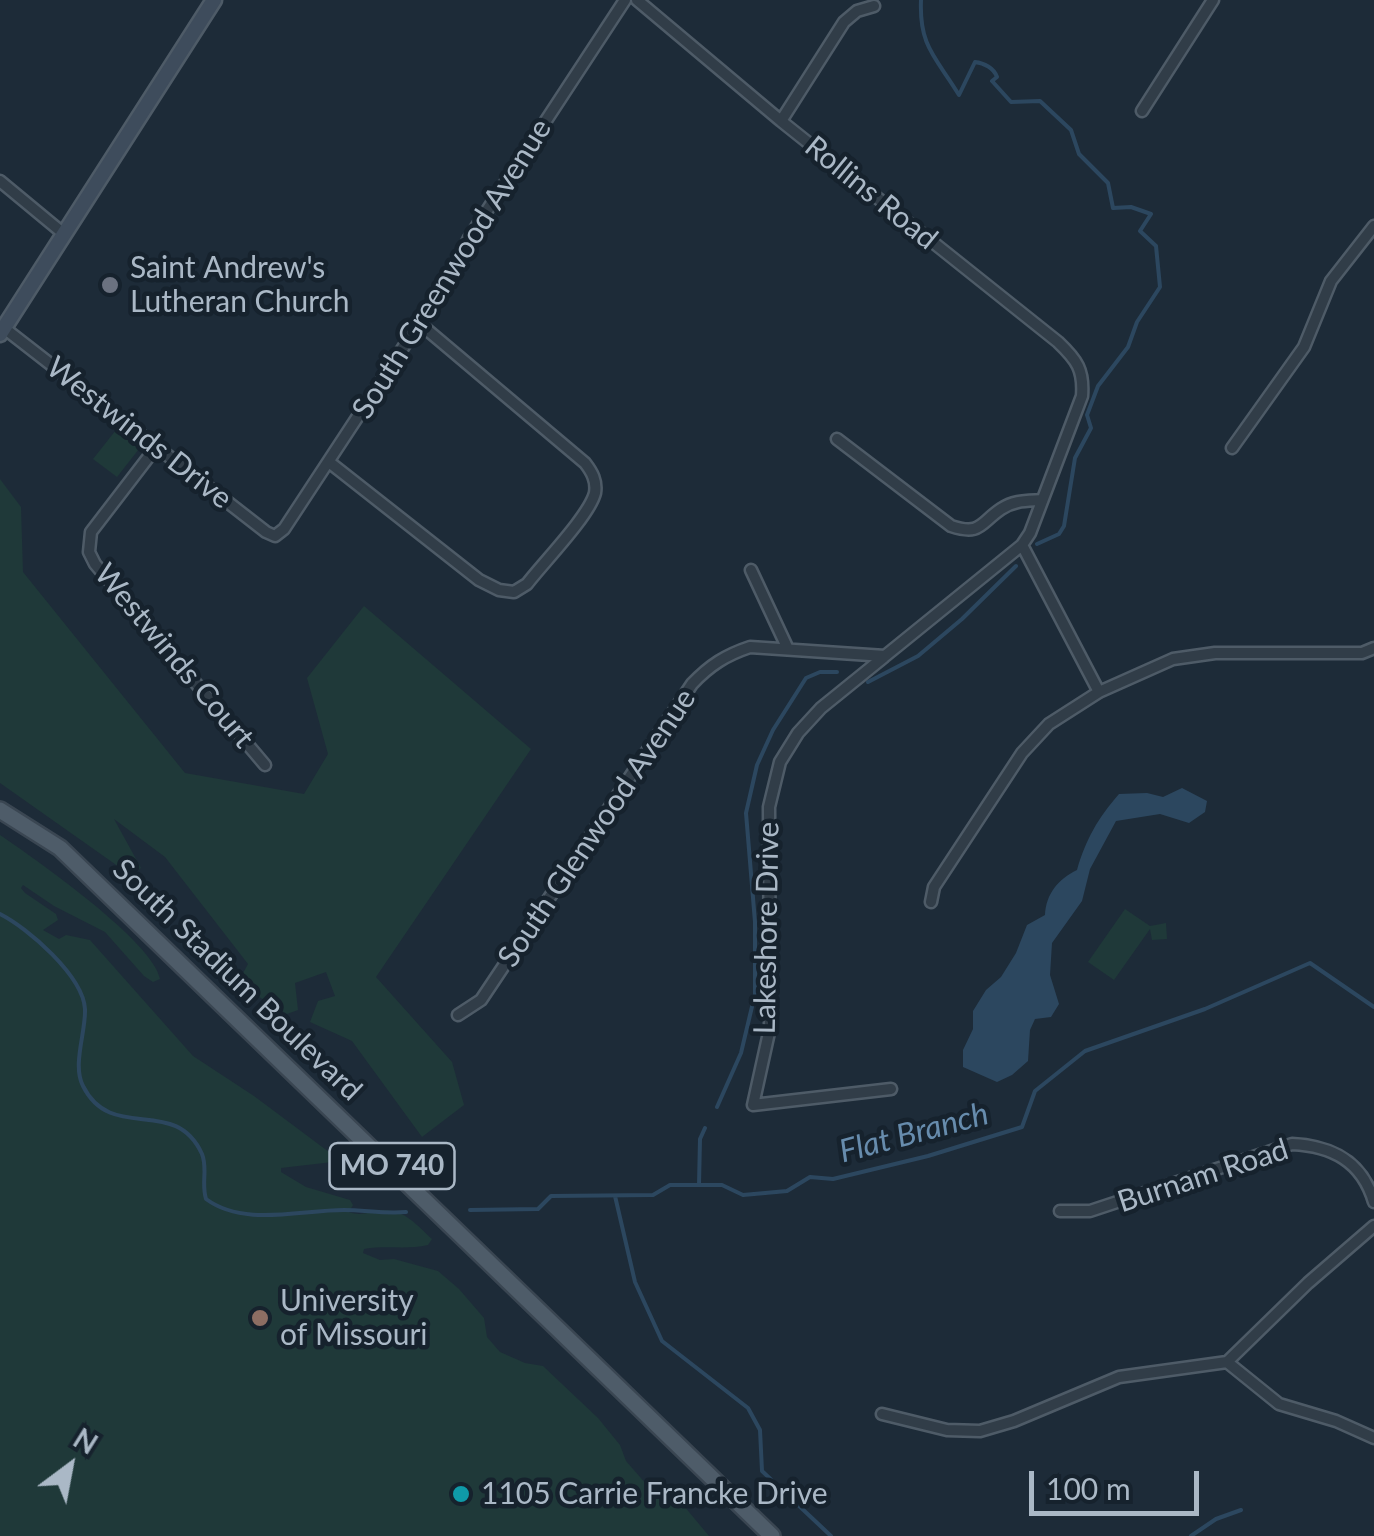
<!DOCTYPE html>
<style>
body{margin:0}
#map{position:relative;width:1374px;height:1536px;overflow:hidden;background:#1d2b38;font-family:Lato,sans-serif}
canvas{display:block}
.north{position:absolute;left:20px;top:1416px;width:100px;height:100px;-webkit-text-stroke:8px #16222d;paint-order:stroke;rotate:32deg;font-size:28px;font-weight:700;line-height:40px;text-align:center;color:#aab8c6}
.north::after{content:'';display:block;margin:auto;width:35px;height:45px;background:#aab8c6;clip-path:polygon(50% 0,100% 100%,50% 72%,0 100%)}
.scale{position:absolute;left:1029px;top:1471px;width:170px;height:45px;box-sizing:border-box;border:5px solid #aab8c6;border-top:0;padding-left:12px;font-size:30px;line-height:35px;white-space:nowrap;color:#aab8c6;-webkit-text-stroke:8px #16222d;paint-order:stroke}
</style>
<div id="map">
<canvas width="1374" height="1536"></canvas>
<div class="north">N</div>
<div class="scale">100 m</div>
</div>
<script>
const ctx = document.querySelector('canvas').getContext('2d');
ctx.lineJoin = 'round';
function fillPath(path, color) {
  ctx.fillStyle = color;
  ctx.fill(path, 'evenodd');
}
function strokePath(path, color, width, dash) {
  ctx.strokeStyle = color;
  ctx.lineWidth = width;
  ctx.lineCap = dash ? 'butt' : 'round';
  ctx.setLineDash(dash || []);
  ctx.stroke(path);
}
function write(font, color, halo, rows, align = 'center') {
  ctx.font = font + ' Lato,sans-serif';
  ctx.lineWidth = 9;
  ctx.setLineDash([]);
  ctx.textBaseline = 'middle';
  ctx.strokeStyle = halo;
  ctx.fillStyle = color;
  for (const [text, x, y, turn = 0] of rows) {
    ctx.save();
    ctx.translate(x, y);
    ctx.rotate((+turn || 0) * Math.PI / 180);
    ctx.textAlign = isNaN(turn) ? turn : align;
    if (halo) ctx.strokeText(text, 0, 0);
    ctx.fillText(text, 0, 0);
    ctx.restore();
  }
}
fillPath(new Path2D(`
 M116,430L139,449L117,477L93,459Z
 M0,479L21,507L23,572L185,773L304,794L328,754L307,678L364,606L531,749L376,977L452,1062L464,1105L422,1137L352,1041L310,1022L318,1001L335,996L326,972L295,983L298,1010L287,1014L251,992L242,975L248,964L165,857L114,819L141,868L129,874L0,783Z
 M0,835C34,858 154,942 160,979L153,982L144,976L105,932L54,906L23,885L21,888L25,893L56,914L58,920L43,930L59,939L66,935L90,940L193,1056L254,1096L341,1161L281,1168V1172L306,1187L350,1200L353,1205L349,1212C362,1217 369,1211 382,1210C404,1209 417,1225 432,1239L428,1245C407,1250 386,1245 364,1249L363,1253L380,1260L394,1259L438,1271L459,1289L484,1318L487,1337L500,1352L525,1363L543,1366L598,1418L620,1445L626,1461L647,1485L679,1500L709,1536H0Z
 M1125,909L1150,926L1166,923L1167,939L1152,940L1150,929L1114,980L1088,962Z`), '#1f3939');
fillPath(new Path2D(`
 M1182,788L1207,801L1205,812L1189,823L1160,814L1116,821L1090,869L1082,901L1052,943L1050,975L1059,1004L1051,1017L1035,1019L1030,1030L1028,1061L1012,1075L997,1082L963,1067V1050L973,1029V1011L986,990L1001,977L1016,953L1027,925L1045,915C1046,894 1058,879 1077,870C1086,839 1098,818 1119,794L1147,793L1163,797Z`), '#2c475f');
strokePath(new Path2D(`
 M921,0C919,47 936,57 959,95L975,62C984,63 994,68 997,77L992,81L1011,102L1040,101L1071,130L1079,154L1108,183L1113,208L1131,207L1151,214L1140,231L1156,246L1160,287L1137,322L1128,347L1098,386L1087,415L1091,428L1075,458L1064,526L1059,534L1037,544
 M868,682L918,656L962,619L1016,566
 M0,914C28,928 83,976 85,1009C86,1032 72,1065 83,1086C112,1144 175,1094 202,1154C208,1169 201,1183 206,1199C244,1227 299,1210 344,1210C365,1210 384,1214 406,1212
 M717,1107L741,1053L755,994V922L746,813L757,765L773,730L806,678L820,672H837
 M699,1185L700,1139L705,1128
 M615,1196L635,1282L662,1341L748,1408L760,1430L762,1471L831,1536
 M470,1210L538,1209L551,1196L653,1195L670,1185H722L743,1195L787,1191L810,1177L833,1179L928,1156L1022,1127L1035,1091L1085,1051L1205,1009L1310,963L1374,1007
 M1191,1536L1216,1519L1241,1510`), '#2c475f', 4);
const street = new Path2D(`
 M1142,111L1213,0
 M781,121L844,22L857,11L874,6
 M0,181L64,234
 M4,328L266,532L275,536L284,529L454,270L469,238L625,0
 M837,439L951,526C981,536 980,523 1001,509C1014,500 1027,501 1042,500
 M157,446L91,532L89,552L95,564L265,765
 M1232,448L1304,347L1331,281L1374,226
 M329,462L479,580L499,590L514,592L527,584C543,563 589,516 595,493C597,481 592,472 585,463L419,323
 M1022,545L1099,692
 M751,570L787,647
 M884,657L821,708L798,733L780,762L769,807L770,1028L753,1105L891,1089
 M931,902L934,887L1022,753L1049,724L1099,692L1173,659L1215,653H1362L1374,648
 M458,1015L481,1000L692,684C710,665 726,655 750,647L885,656L1022,545L1030,533L1082,396C1084,370 1077,360 1058,342L781,121L637,0
 M1060,1211H1090L1292,1144C1332,1146 1362,1161 1374,1202
 M1227,1362L1308,1283L1374,1226
 M1227,1362L1279,1404L1336,1421L1374,1438
 M882,1414L947,1430L980,1431L1014,1421L1119,1377L1227,1362`);
const secondary = new Path2D(`
 M0,334L214,0`);
const primary = new Path2D(`
 M0,810L60,848L772,1536`);
strokePath(street, '#4e5b67', 15);
strokePath(secondary, '#4e5b67', 19);
strokePath(primary, '#3a4652', 20);
strokePath(street, '#313d48', 10);
strokePath(secondary, '#3e4c5c', 14);
strokePath(primary, '#4e5c69', 15);
for (const [x, y, r, color] of [
 [110,285,10,"#6b7280"],
 [260,1318,10,"#8d6e63"],
 [461,1494,10,"#0f9aa8"]
]) {
  const dot = new Path2D();
  dot.arc(x, y, r, 0, 2 * Math.PI);
  ctx.fillStyle = color;
  ctx.fill(dot);
  strokePath(dot, '#16222d', 4);
}
for (const [x, y, w] of [
 [392,1166,125]
]) {
  const box = new Path2D();
  box.roundRect(x - w / 2, y - 23, w, 46, 8);
  ctx.fillStyle = '#16222d';
  ctx.fill(box);
  strokePath(box, '#aab8c6', 2.5);
}
write('bold 28px', '#aab8c6', null, [
 ["MO 740",392,1166]
]);
write('30px', '#aab8c6', '#16222d', [
 ["Rollins Road",871,193,39],
 ["South Greenwood Avenue",452,269,-58],
 ["Westwinds Drive",139,433,38],
 ["Westwinds Court",174,656,50],
 ["South Glenwood Avenue",597,828,-56],
 ["Lakeshore Drive",767,928,-89],
 ["South Stadium Boulevard",237,980,44],
 ["Burnam Road",1203,1176,-18]
]);
write('30px', '#aab8c6', '#16222d', [
 ["Saint Andrew's",130,268],
 ["Lutheran Church",130,302],
 ["University",280,1301],
 ["of Missouri",280,1335],
 ["1105 Carrie Francke Drive",481,1494]
], 'left');
write('italic 32px', '#678cad', '#16222d', [
 ["Flat Branch",914,1133,-15]
]);
</script>
